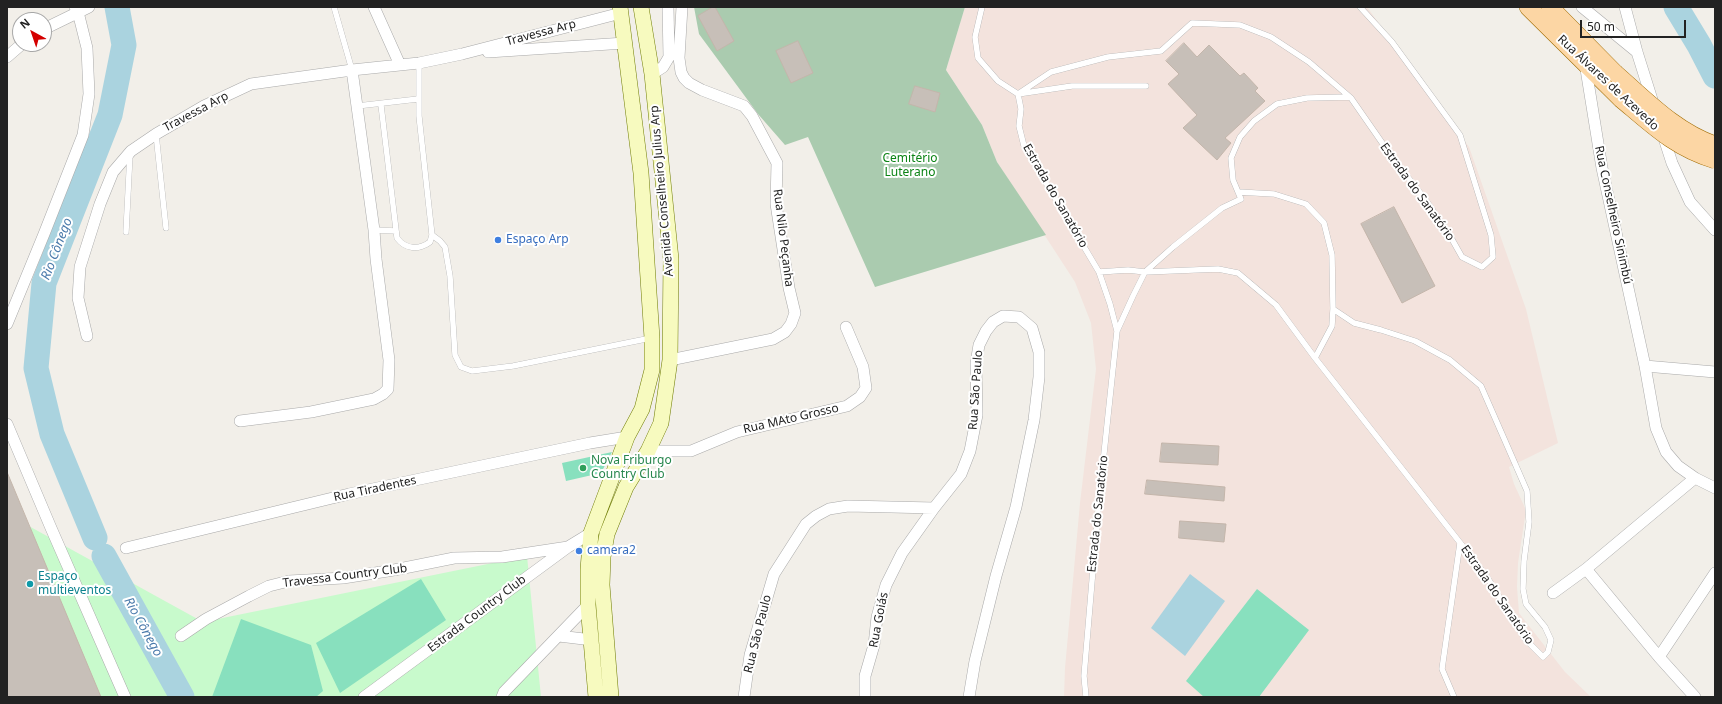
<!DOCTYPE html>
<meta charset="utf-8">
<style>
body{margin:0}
#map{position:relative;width:1722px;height:704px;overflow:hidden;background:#f2efe9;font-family:"Noto Sans",sans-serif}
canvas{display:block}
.frame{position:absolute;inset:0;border:8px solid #222;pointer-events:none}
.north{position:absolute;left:12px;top:12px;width:40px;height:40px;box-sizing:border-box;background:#fff;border:1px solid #a7a7a7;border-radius:50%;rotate:320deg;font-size:11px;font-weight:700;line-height:16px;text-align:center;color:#222}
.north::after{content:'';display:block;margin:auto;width:14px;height:18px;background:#d40000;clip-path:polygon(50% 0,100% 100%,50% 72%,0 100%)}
.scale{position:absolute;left:1580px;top:20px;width:106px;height:18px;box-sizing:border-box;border:2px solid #222;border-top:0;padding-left:5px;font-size:12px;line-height:14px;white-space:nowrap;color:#222;-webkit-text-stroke:3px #fff;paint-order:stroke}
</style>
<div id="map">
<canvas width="1722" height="704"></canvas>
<div class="frame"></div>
<div class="north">N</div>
<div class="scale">50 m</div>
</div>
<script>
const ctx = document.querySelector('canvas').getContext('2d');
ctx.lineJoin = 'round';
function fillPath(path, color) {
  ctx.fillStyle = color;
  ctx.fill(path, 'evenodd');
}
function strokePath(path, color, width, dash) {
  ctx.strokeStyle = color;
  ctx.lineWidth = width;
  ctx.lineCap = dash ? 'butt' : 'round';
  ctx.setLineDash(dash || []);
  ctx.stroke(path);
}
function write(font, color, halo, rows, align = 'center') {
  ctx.font = font + ' "Noto Sans",sans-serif';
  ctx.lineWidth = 4;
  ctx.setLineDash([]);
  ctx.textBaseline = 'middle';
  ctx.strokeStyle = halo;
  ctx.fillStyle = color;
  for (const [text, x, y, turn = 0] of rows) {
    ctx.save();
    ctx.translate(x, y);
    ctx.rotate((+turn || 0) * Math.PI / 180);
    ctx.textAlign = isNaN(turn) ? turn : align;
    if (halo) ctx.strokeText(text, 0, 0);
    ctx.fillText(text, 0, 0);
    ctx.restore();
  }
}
fillPath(new Path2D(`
 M965,7H1367L1469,147L1526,309L1558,443L1509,467L1514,484L1526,510L1518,563L1517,587L1519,613L1565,672L1591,697H1064L1065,668L1080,503L1096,369L1091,323L1075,282L997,162L982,125L946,70Z`), '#f3e3dd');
fillPath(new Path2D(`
 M694,7H965L946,70L982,125L997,162L1046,235L875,287L808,137L785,145L758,114L699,34Z`), '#aacbaf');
fillPath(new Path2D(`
 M7,514L203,622L527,556L541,697H7Z`), '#c8facc');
fillPath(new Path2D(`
 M612,452L601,473L566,481L562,463Z
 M421,579L446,620L340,693L316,643Z
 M1257,589L1309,630L1259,697H1204L1186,681Z
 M241,619L311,645L323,691L316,697H212Z`), '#88e0be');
fillPath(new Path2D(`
 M1190,574L1225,601L1185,656L1151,628Z`), '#aad3df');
strokePath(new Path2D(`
 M1676,7L1699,45L1715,76
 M95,538L52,434L36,368L44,283L110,115L124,45L117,7
 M104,556L182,697`), '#aad3df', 25);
const building = new Path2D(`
 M713,7H715L734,41L717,51L698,16Z
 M798,41L813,73L791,83L776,51Z
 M1184,43L1197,57L1209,45L1240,76L1244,73L1258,88L1255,91L1265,101L1225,138L1231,143L1217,160L1183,128L1197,115L1168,84L1179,74L1166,61Z
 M915,86L940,93L935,112L909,104Z
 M1394,207L1435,286L1402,303L1361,224Z
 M1162,443L1219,446L1218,465L1160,462Z
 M7,472L101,697H7Z
 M1147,480L1225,487L1224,501L1145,494Z
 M1180,521L1226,524L1224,542L1179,538Z`);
fillPath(building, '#c7bfb8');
strokePath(building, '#c4b6ab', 1);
const service = new Path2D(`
 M334,7L352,70
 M982,7L975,37L978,58L998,81L1018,94L1072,86H1146
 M1018,94L1051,72L1108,57L1161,51L1192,23L1240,25L1271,37L1309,62L1351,98L1392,157L1425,199L1449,234L1462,257L1482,267L1493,257L1491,235L1460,135L1392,42L1360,7
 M1018,94L1021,109L1019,126L1024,146L1099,272L1110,304L1117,331
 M381,105L397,238C406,250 419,250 430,242L432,235L419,116V63
 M357,106L418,99
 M156,134L166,228
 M374,230L396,231
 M126,232L130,154
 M432,235L440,241L445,247L450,276L455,355L461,367L472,371L513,366L651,338
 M1099,272L1128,270L1145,272L1218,269L1238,273L1276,305L1315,358L1487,577L1525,639L1543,657L1548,652L1551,640L1545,627L1526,604L1523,589L1524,561L1529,522L1527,491L1481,386L1450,360L1415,341L1381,330L1354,323L1333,309L1332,255L1324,223L1306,204L1274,194L1238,192
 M1315,358L1332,326L1333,309
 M1086,697L1084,676L1098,510L1117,331L1133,296L1145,272L1173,247L1222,208L1241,199L1233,180L1231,158L1240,137L1254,121L1277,104L1307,98L1349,97
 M1454,697L1442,669L1460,543`);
const minor = new Path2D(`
 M374,7L400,65
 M1582,7L1637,52
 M1625,7L1637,52L1654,106
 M44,29L89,7
 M488,52L625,43
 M7,57L22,44
 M1585,63L1602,168L1645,366L1656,428L1666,452L1678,466L1695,478L1715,488
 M652,74L663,67L669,57L668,7
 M1662,132L1672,163L1690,202L1715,230
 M7,324L44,234L83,135L89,94L87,48L78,12L75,7
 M87,336L78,298L80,267L100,204L113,172L131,151L156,134L204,106L251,84L352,70L419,63L462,54L621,13
 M670,360L773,339L785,332L791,324L795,313L789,288L776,204L777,163L752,116L744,106L702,90L689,83L684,78L681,72L679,58L682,7
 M1645,366L1715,372
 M240,421L311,412L374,399L383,394L388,389L389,360L376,259L374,230L352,70
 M7,424L51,528L125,697
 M648,451H691L737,432L847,406L860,397L866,388L863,367L846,327
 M126,548L349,494L590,443L627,437
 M1586,569L1659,657L1695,697
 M1553,593L1586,569L1695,478
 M181,636L206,619L249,596L269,586L289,581L343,578L394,570L454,558L502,557L568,547
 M559,636L592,640
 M1659,657L1715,573
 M364,697L568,547L591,533
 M502,697L504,692L588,605
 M744,697L750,655L774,574L806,524L816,516L829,509L848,506L934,508
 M865,697V676L874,645L877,617L886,585L902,553L934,508L961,474L970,451L977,415L976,363L979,345L986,331L993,322L1003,316L1019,317L1032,328L1039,352V377L1034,420L1016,507L996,576L975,661L969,697`);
const secondary = new Path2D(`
 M596,697L588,605V569L591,533L627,437L642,409L652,370V338L641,173L620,7
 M611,697L602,585L603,557L607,534L626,487L648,451L661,423L670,360L671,259L652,74L641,7`);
const primary = new Path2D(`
 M1528,7L1621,99
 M1550,7L1615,73`);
strokePath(service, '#a9a9a9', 6);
strokePath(minor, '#a9a9a9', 12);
strokePath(secondary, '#707d05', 16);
strokePath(primary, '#a06b00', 18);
strokePath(service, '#fff', 5.5);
strokePath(minor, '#fff', 11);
strokePath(secondary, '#f7fabf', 15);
strokePath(primary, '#fcd6a4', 17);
const primaryBridge = new Path2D(`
 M1615,73C1646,100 1675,131 1715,145
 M1621,99C1652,125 1675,148 1715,160`);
strokePath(primaryBridge, '#a06b00', 18, []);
strokePath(primaryBridge, '#fcd6a4', 17);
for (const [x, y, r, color] of [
 [498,240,4,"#3f7fe0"],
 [583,468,4,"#2e9e5b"],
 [579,551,4,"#3f7fe0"],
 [30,584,4,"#0f9aa8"]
]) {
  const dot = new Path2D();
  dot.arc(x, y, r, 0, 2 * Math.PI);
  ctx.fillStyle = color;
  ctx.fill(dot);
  strokePath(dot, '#fff', 1.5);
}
write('12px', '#222', '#fff', [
 ["Travessa Arp",541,33,-15],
 ["Rua Álvares de Azevedo",1608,83,43],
 ["Travessa Arp",196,112,-28],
 ["Avenida Conselheiro Julius Arp",662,191,-95],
 ["Estrada do Sanatório",1417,192,54],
 ["Estrada do Sanatório",1055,196,60],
 ["Rua Conselheiro Sinimbú",1613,215,78],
 ["Rua Nilo Peçanha",783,238,83],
 ["Rua São Paulo",976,390,-86],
 ["Rua MAto Grosso",791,419,-13],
 ["Rua Tiradentes",375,489,-12],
 ["Estrada do Sanatório",1098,514,-84],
 ["Travessa Country Club",345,576,-7],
 ["Estrada do Sanatório",1497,595,55],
 ["Estrada Country Club",477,614,-37],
 ["Rua Goiás",879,620,-79],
 ["Rua São Paulo",758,634,-76]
]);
write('12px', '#0c8416', '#fff', [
 ["Cemitério",910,159],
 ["Luterano",910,173]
]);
write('12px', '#366cbe', '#fff', [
 ["Espaço Arp",506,240],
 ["camera2",587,551]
], 'left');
write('12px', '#27864d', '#fff', [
 ["Nova Friburgo",591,461],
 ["Country Club",591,475]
], 'left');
write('12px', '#0d838f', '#fff', [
 ["Espaço",38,577],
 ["multieventos",38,591]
], 'left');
write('italic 13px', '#4a7aab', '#fff', [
 ["Rio Cônego",57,249,-69],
 ["Rio Cônego",143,627,61]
]);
</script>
